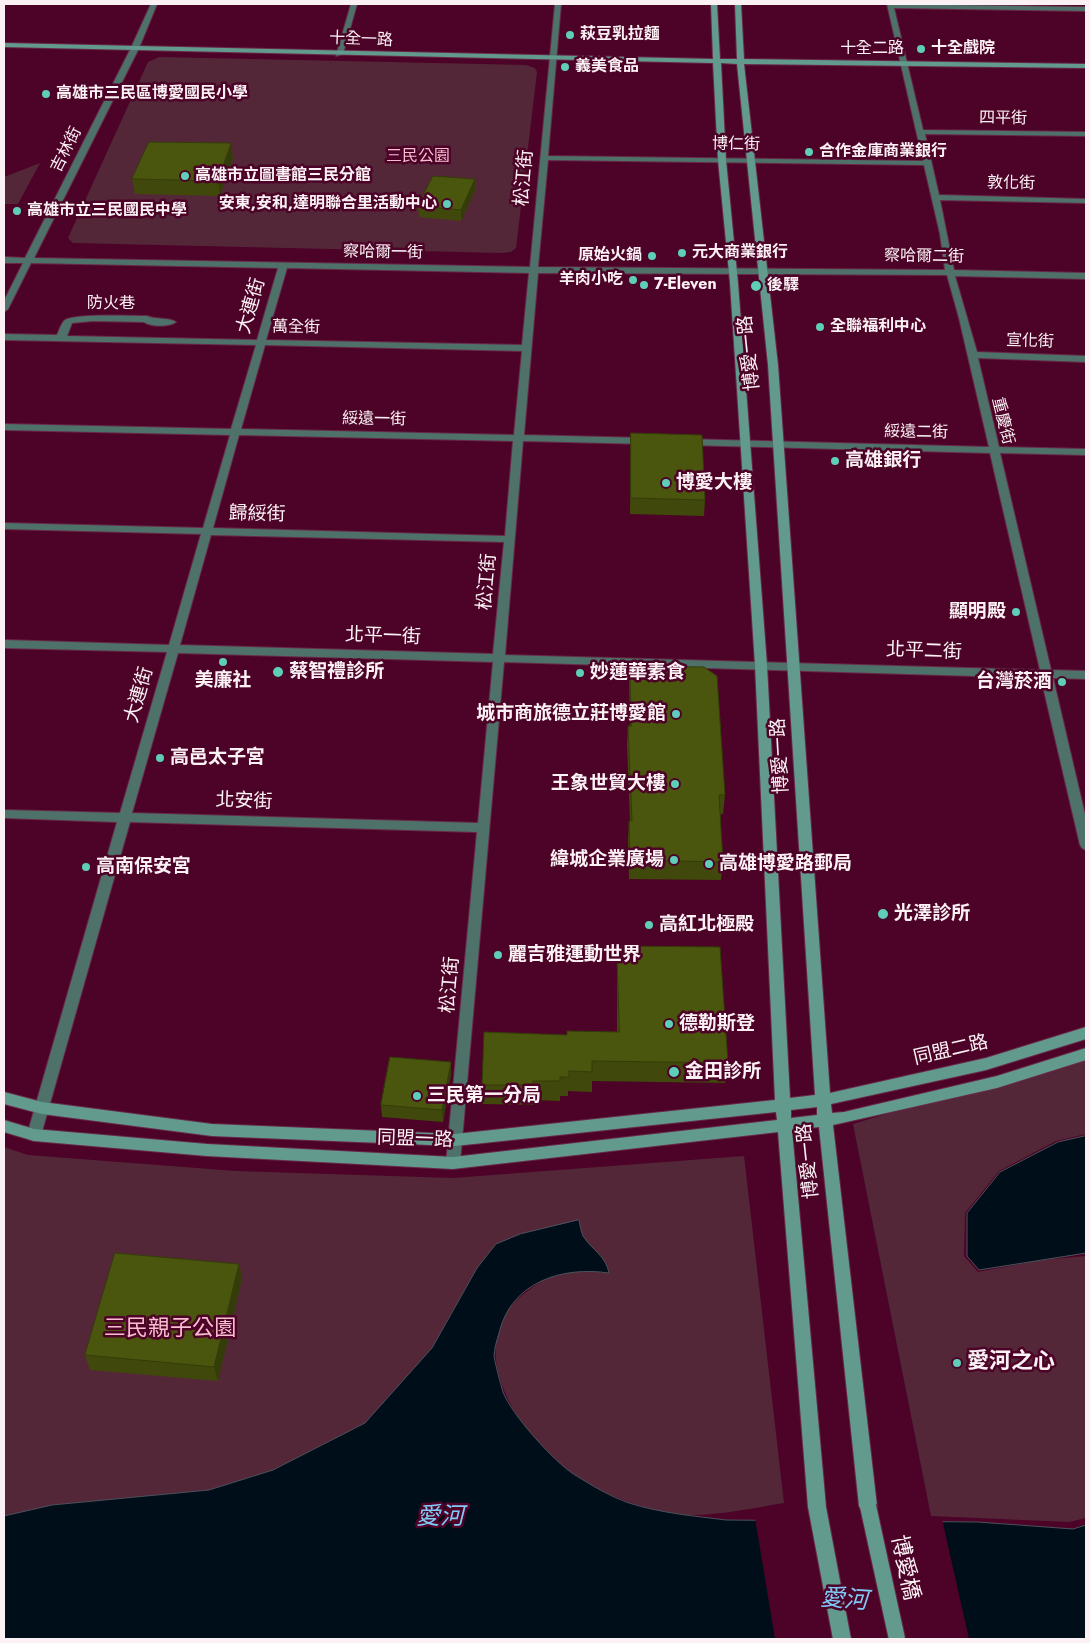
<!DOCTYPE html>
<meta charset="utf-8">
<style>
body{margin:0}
#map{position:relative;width:1090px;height:1643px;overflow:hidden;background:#4c0327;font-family:Jost,sans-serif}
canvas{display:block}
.frame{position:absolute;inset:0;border:5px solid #fbf1f4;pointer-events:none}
</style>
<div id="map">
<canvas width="1090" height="1643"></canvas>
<div class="frame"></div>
</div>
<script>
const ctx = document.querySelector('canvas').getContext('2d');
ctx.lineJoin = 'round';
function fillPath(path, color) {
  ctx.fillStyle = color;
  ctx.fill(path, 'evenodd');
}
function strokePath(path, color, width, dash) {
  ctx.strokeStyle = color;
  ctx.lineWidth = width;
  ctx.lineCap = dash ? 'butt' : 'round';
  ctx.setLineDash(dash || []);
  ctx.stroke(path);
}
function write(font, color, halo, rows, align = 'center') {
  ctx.font = font + ' Jost,"Noto Sans TC",sans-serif';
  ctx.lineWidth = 5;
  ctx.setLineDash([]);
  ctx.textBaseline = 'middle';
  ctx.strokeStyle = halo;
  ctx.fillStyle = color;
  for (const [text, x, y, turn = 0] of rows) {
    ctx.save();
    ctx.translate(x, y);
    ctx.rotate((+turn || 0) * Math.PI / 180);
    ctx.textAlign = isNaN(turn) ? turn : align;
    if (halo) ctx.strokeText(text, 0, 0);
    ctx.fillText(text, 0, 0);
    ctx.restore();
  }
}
fillPath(new Path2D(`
 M159,57L526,65L535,68L537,72L516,248L511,252L502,253L73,243L68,238L148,62Z
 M40,163L18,204H4V177Z
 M1086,1053V1134L1056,1141L999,1171L965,1213L964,1256L978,1272L1042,1260L1086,1256V1518L1069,1522L931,1516L853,1124Z
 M4,1147L28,1155L236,1171L453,1178L744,1156L784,1503C752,1508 718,1516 686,1515C652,1513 601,1494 573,1475C521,1438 457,1346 525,1293C554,1270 573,1267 609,1272C606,1256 592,1250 583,1237C581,1232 580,1226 579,1221L496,1244L477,1268L432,1348L365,1423L273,1470L209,1490L52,1505L4,1516Z`), '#542738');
const water = new Path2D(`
 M1086,1136V1253L979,1270L967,1256V1213L1000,1172L1058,1142Z
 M579,1220C580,1225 581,1232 583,1236C592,1250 606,1256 609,1273C562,1266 511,1282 499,1333C497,1340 494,1349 494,1356C496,1367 500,1382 503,1392C511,1414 555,1463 575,1475C591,1485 611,1497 629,1503C660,1513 694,1516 726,1520L978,1522L1073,1529L1086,1525V1639H4V1516L52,1505L209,1490L273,1470L365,1423L432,1348L477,1268L496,1244L520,1234Z`);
fillPath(water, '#000e1a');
strokePath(water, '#4b525b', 1);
fillPath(new Path2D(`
 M755,1518L942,1519L969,1639H775Z`), '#4c0327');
const street = new Path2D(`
 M151,4H157L139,48L34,258L530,267L555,4H561L548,156L923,161L887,4L1086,7V11L894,8L923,130L1086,132V136L925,134L939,195L1086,199V203L940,200L954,270L1086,273V279L955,276L977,352L1086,356V362L978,358L999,447L1086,449V455L1000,453L1051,670L1086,671V679L1053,678L1086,819V850L1082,848L1080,845L1041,678L504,662L460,1163L458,1167L453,1169L448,1167L446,1163L477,832L130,822L41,1135L39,1139L34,1141L29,1139L27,1135L117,822L4,818V810L120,813L167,652L4,648V640L169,645L201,534L4,529V523L203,528L230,435L4,430V424L231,429L256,345L4,340V334L57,335C59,331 61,324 64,321C70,313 134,316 147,316C155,320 168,317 176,322C169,327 151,327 144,322L93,321L72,323L67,336L257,340L278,268L31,263L8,309L4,312V301L23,263H4V257L25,258L131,48ZM548,160L924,165L940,234L945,270L538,267ZM287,268L529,273L522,345L266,340ZM538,273L947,275L959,318L989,447L686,439L681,442L686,445L990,453L1040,670L505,655L523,441L646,444L651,441L646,438L524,435ZM265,345L522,351L514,435L241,429ZM239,435L513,441L505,536L213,528ZM211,535L504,542L493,654L180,645ZM178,653L493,662L478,823L132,813Z
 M351,4H357L343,54L336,56Z`);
const secondary = new Path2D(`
 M711,4H717L720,59H737L735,4H741L744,59L1086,64V68L744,64L778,365L830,1093L986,1058L1086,1027V1039L986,1070L831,1104L832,1113L844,1112L997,1076L1086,1048V1060L997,1088L833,1125L877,1506L874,1512L868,1514L862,1512L859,1506L819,1127L792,1130L826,1507L851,1639H833L808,1507L778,1132L453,1169L207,1156L34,1141L4,1132V1120L34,1129L207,1144L453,1157L777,1120L776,1112L455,1146L212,1136L42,1114L4,1104V1092L42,1102L212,1124L455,1134L775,1100L755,665L730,283L718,160L713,63L4,47V43L713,59ZM721,63L737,64L768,365L815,1095L790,1098L767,665L738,283L726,160ZM817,1107V1115L791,1118V1110Z`);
strokePath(street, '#682948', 2);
strokePath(secondary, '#682948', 2);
fillPath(street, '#4e7169');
fillPath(secondary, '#629a8e');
const secondaryBridge = new Path2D(`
 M868,1506L897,1639`);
strokePath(secondaryBridge, '#682948', 18, []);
strokePath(secondaryBridge, '#629a8e', 16);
fillPath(new Path2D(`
 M233,158L220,196L135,194L132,179Z
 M475,179V191L461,221L419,217L418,206Z
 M631,433L705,500L704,516L630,514Z
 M630,666L725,795L723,814H720L723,862L721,880L629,879L628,839L629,821H630L627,745L628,726H630L629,685Z
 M617,946L728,1063L725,1083L592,1081V1092L568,1091V1096H560V1101L533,1100V1105L482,1104V1085L567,1035L617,1032Z
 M451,1062V1074L443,1122L382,1117L381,1105Z
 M239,1264L242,1279L218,1381L90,1370L85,1355Z`), '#40490b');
fillPath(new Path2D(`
 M231,143L233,158L220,196L218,181Z
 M475,179V191L461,221V210Z
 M451,1062V1074L443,1122L442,1110Z
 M239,1264L242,1279L218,1381L214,1367Z`), '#343c09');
const building = new Path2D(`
 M149,142L231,143L218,181L132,179Z
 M433,176L475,179L461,210L418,206Z
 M631,433L702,435L705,500L631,498Z
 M630,666L704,667L717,676L725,795H719L723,862L630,860L629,821H632L628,726H631Z
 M617,946L720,947L728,1063L592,1061V1072L569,1071V1077H560V1081H533V1085H482L484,1032L567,1035V1031L619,1032Z
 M390,1057L451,1062L442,1110L381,1105Z
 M115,1253L239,1264L214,1367L85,1355Z`);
fillPath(building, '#4a550d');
strokePath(building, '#343c09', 1);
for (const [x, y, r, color] of [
 [570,35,5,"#5eceb8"],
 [921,49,5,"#5eceb8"],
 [565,67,5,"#5eceb8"],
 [46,94,5,"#5eceb8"],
 [809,152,5,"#5eceb8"],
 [185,176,5,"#5eceb8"],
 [447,204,5,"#5eceb8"],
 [17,211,5,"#5eceb8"],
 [682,253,5,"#5eceb8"],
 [652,256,5,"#5eceb8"],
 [633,280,5,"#5eceb8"],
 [644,285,5,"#5eceb8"],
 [756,286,6,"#5eceb8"],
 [820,327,5,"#5eceb8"],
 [835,461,5,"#5eceb8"],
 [666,483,5,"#5eceb8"],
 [1016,612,5,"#5eceb8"],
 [223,662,5,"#5eceb8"],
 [278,672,6,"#5eceb8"],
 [580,673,5,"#5eceb8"],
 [1062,682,5,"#5eceb8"],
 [676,714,5,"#5eceb8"],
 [160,758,5,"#5eceb8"],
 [675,784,5,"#5eceb8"],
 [674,860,5,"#5eceb8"],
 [709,864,5,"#5eceb8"],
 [86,867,5,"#5eceb8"],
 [883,914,6,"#5eceb8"],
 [649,925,5,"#5eceb8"],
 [498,955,5,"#5eceb8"],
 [669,1024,5,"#5eceb8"],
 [674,1072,6,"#5eceb8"],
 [417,1096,5,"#5eceb8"],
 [957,1363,5,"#5eceb8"]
]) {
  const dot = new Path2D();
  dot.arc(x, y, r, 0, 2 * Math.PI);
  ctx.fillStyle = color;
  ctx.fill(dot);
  strokePath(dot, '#4c0327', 2);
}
write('bold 16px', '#fbf1f4', '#4c0327', [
 ["萩豆乳拉麵",580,35],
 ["十全戲院",931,49],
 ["義美食品",575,67],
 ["高雄市三民區博愛國民小學",56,94],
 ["合作金庫商業銀行",819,152],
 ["高雄市立圖書館三民分館",195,176],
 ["安東,安和,達明聯合里活動中心",437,204,"right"],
 ["高雄市立三民國民中學",27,211],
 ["元大商業銀行",692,253],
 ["原始火鍋",642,256,"right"],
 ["羊肉小吃",623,280,"right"],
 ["7-Eleven",654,285],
 ["後驛",767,286],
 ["全聯福利中心",830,327]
], 'left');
write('16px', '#fbf1f4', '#4c0327', [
 ["十全一路",361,40,2],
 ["十全二路",872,49],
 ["四平街",1003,119,1],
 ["博仁街",736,145,1],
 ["吉林街",67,150,-63],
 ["敦化街",1011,184,1],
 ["察哈爾一街",383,253,1],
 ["察哈爾二街",924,257,1],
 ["防火巷",111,304],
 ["萬全街",296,328,1],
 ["宣化街",1030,342,2],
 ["綏遠一街",374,420,1],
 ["重慶街",1002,421,76],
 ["綏遠二街",916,433,1]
]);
write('16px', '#f9bdd0', '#4c0327', [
 ["三民公園",418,157]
]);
write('19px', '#fbf1f4', '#4c0327', [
 ["松江街",525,178,-85],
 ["大連街",252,306,-74],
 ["博愛一路",750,353,-96],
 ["歸綏街",257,515,1],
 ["松江街",488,582,-85],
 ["北平一街",383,637,2],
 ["北平二街",924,652,2],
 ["大連街",140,695,-74],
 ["博愛一路",781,756,-93],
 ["北安街",244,802,2],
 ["松江街",451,985,-85],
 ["同盟二路",951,1051,-13],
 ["同盟一路",415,1140,2],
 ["博愛一路",809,1161,-96]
]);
write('bold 19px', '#fbf1f4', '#4c0327', [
 ["高雄銀行",845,461],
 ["博愛大樓",676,483],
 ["顯明殿",1006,612,"right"],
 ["蔡智禮診所",289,672],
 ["妙蓮華素食",590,673],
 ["美廉社",223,681,"center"],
 ["台灣菸酒",1052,682,"right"],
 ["城市商旅德立莊博愛館",666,714,"right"],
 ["高邑太子宮",170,758],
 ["王象世貿大樓",665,784,"right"],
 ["緯城企業廣場",664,860,"right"],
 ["高雄博愛路郵局",719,864],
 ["高南保安宮",96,867],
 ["光澤診所",894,914],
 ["高紅北極殿",659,925],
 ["麗吉雅運動世界",508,955],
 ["德勒斯登",679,1024],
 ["金田診所",685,1072],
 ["三民第一分局",427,1096]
], 'left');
write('22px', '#f9bdd0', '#4c0327', [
 ["三民親子公園",170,1330]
]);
write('bold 22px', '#fbf1f4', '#4c0327', [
 ["愛河之心",967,1363]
], 'left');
write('22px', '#fbf1f4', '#4c0327', [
 ["博愛橋",904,1568,78]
]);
write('italic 24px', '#82c9f8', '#4c0327', [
 ["愛河",440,1518],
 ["愛河",844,1601,4]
]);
</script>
